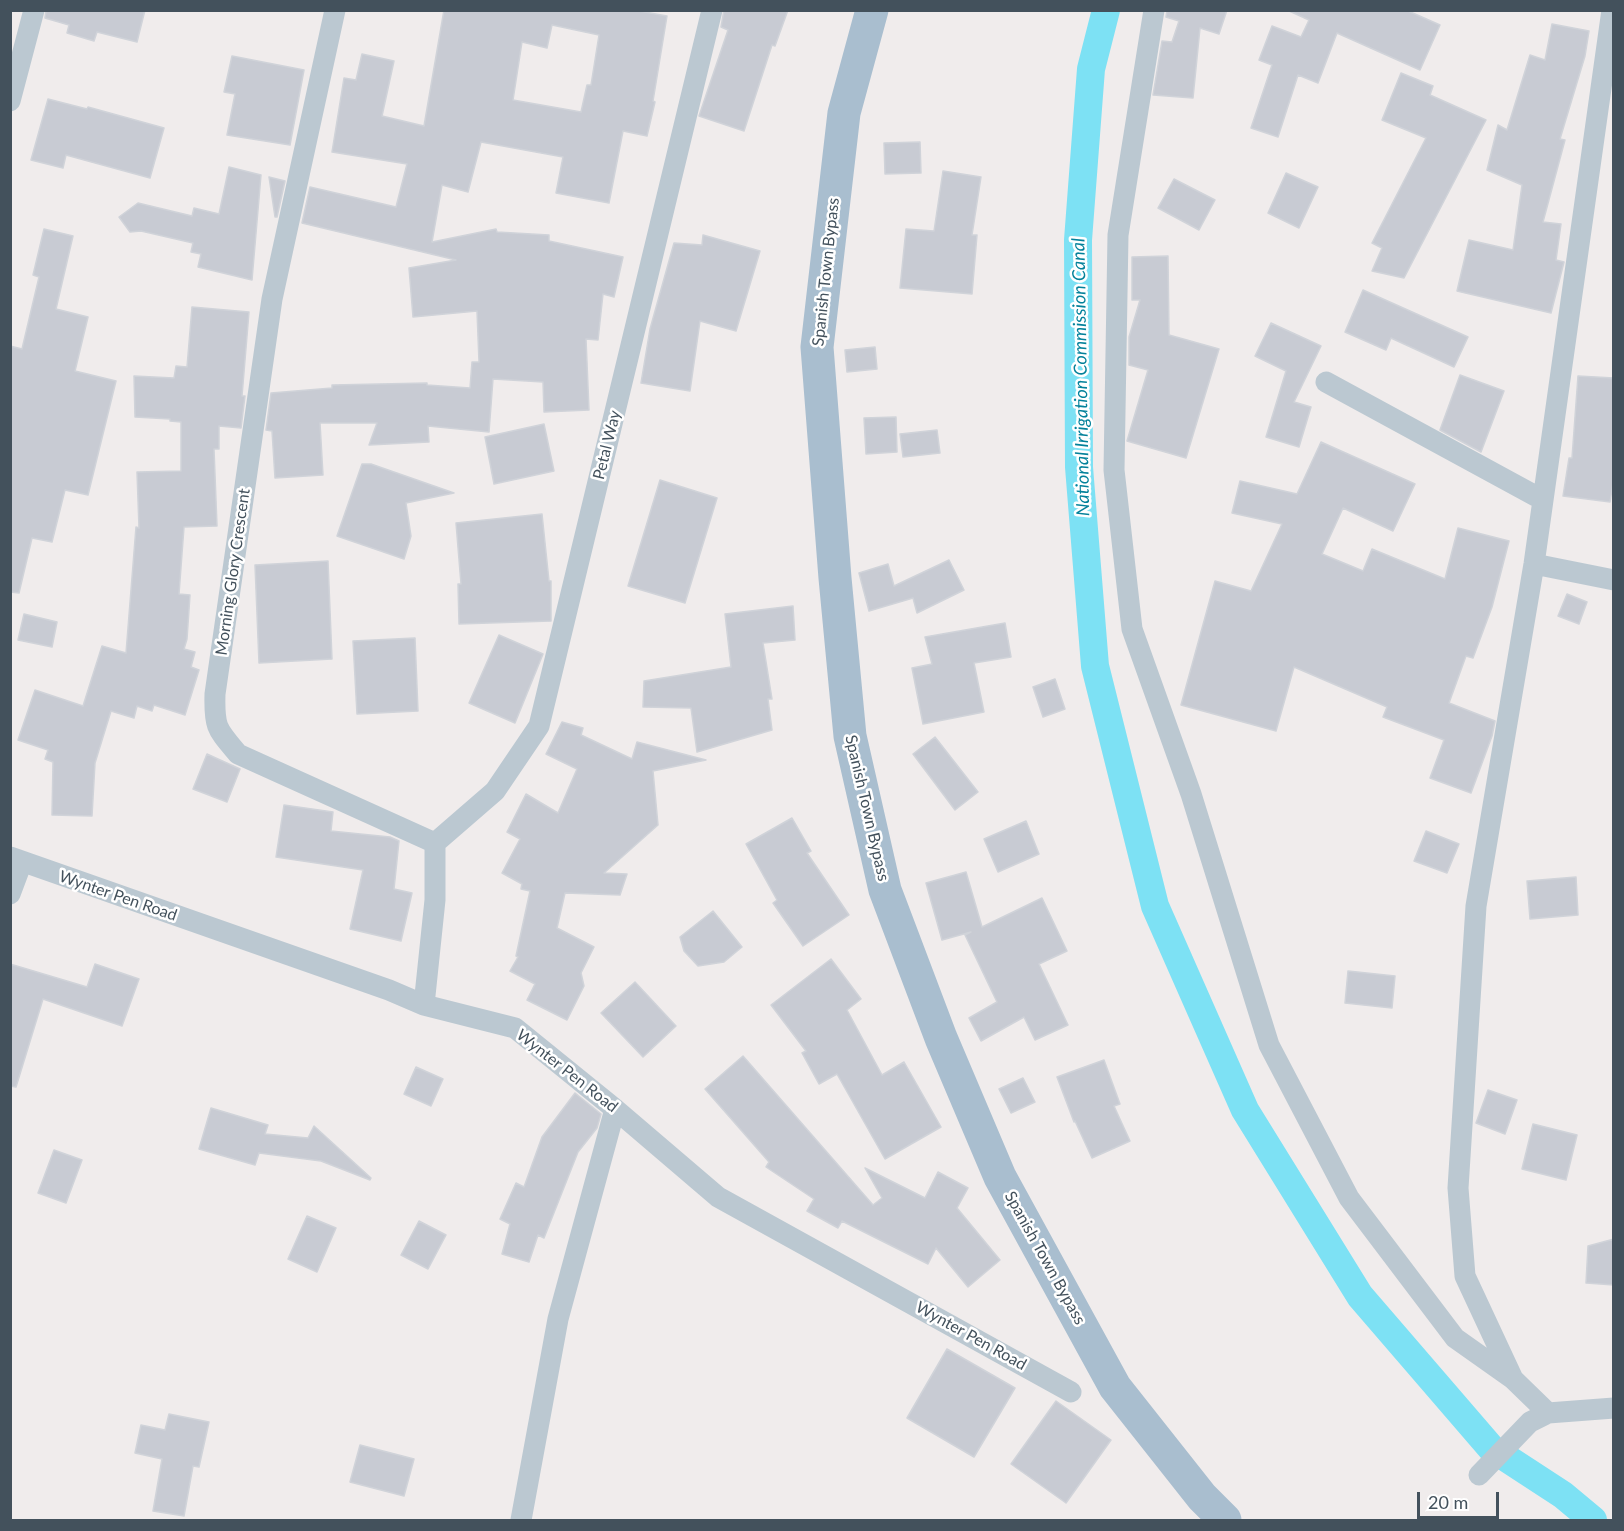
<!DOCTYPE html>
<style>
body{margin:0}
#map{position:relative;width:1624px;height:1531px;overflow:hidden;background:#f0ecec;font-family:Lato,sans-serif}
canvas{display:block}
.frame{position:absolute;inset:0;border:12px solid #43515c;pointer-events:none}
.scale{position:absolute;left:1417px;top:1492px;width:82px;height:27px;box-sizing:border-box;border:3px solid #43515c;border-top:0;padding-left:8px;font-size:18px;line-height:21px;white-space:nowrap;color:#43515c;-webkit-text-stroke:4px #fff;paint-order:stroke}
</style>
<div id="map">
<canvas width="1624" height="1531"></canvas>
<div class="frame"></div>
<div class="scale">20 m</div>
</div>
<script>
const ctx = document.querySelector('canvas').getContext('2d');
ctx.lineJoin = 'round';
function strokePath(path, color, width, dash) {
  ctx.strokeStyle = color;
  ctx.lineWidth = width;
  ctx.lineCap = dash ? 'butt' : 'round';
  ctx.setLineDash(dash || []);
  ctx.stroke(path);
}
function fillPath(path, color) {
  ctx.fillStyle = color;
  ctx.fill(path, 'evenodd');
}
function write(font, color, halo, rows, align = 'center') {
  ctx.font = font + ' Lato,sans-serif';
  ctx.lineWidth = 5;
  ctx.setLineDash([]);
  ctx.textBaseline = 'middle';
  ctx.strokeStyle = halo;
  ctx.fillStyle = color;
  for (const [text, x, y, turn = 0] of rows) {
    ctx.save();
    ctx.translate(x, y);
    ctx.rotate((+turn || 0) * Math.PI / 180);
    ctx.textAlign = isNaN(turn) ? turn : align;
    if (halo) ctx.strokeText(text, 0, 0);
    ctx.fillText(text, 0, 0);
    ctx.restore();
  }
}
strokePath(new Path2D(`
 M1106,10L1091,69L1078,240L1079,467L1095,666L1155,906L1245,1110L1360,1296L1491,1448L1563,1495L1593,1520`), '#7de1f4', 28);
const building = new Path2D(`
 M46,10H145L137,42L97,32L94,41L67,33L69,25L45,18Z
 M444,10H634L667,16L653,101L655,102L647,136L623,131L609,203L556,193L563,157L481,142L468,192L442,185L432,242L496,229L497,232L549,235V241L623,257L614,297L603,294L598,340L586,339L589,410L544,412L543,382L493,379L489,432L428,426L429,442L369,445L377,423H320L323,475L275,478L272,431L266,430L271,393L332,388V385L427,383V385L470,388L472,362H479L477,311L413,317L409,268L456,260L302,223L310,187L396,207L407,164L332,152L344,78L356,80L362,54L394,61L382,116L424,126ZM552,25L599,35L591,85H587L581,112L513,100L522,42L547,48Z
 M724,10H788L775,46L772,45L744,131L699,116L728,30L721,27Z
 M1167,10H1227L1219,34L1200,28L1193,98L1153,95L1162,41L1172,42L1179,21L1166,17Z
 M1287,10H1406L1440,25L1420,70L1337,33L1318,83L1298,75L1278,137L1251,128L1272,65L1259,60L1272,26L1301,37L1309,20Z
 M1552,24L1589,31L1585,56L1560,139L1565,140L1543,222L1561,224L1556,260L1564,262L1551,313L1457,291L1469,240L1513,250L1522,185L1487,170L1498,125L1507,130L1530,55L1545,60Z
 M232,56L304,70L290,145L227,135L235,94L224,92Z
 M1401,73L1433,86L1430,95L1486,120L1404,278L1372,271L1382,248L1372,243L1426,138L1382,120Z
 M48,99L87,109L88,107L164,128L150,178L66,155L63,168L31,160Z
 M920,142L921,173L885,174L884,143Z
 M229,167L261,175L252,280L198,267L201,254L191,252L193,243L141,231L130,232L119,217L138,203L192,216L194,208L219,214Z
 M943,171L981,177L972,235H977L972,294L900,288L906,229L934,231Z
 M1286,173L1318,187L1299,228L1268,213Z
 M269,177L285,181L277,217H275Z
 M1174,179L1215,200L1199,230L1158,208Z
 M44,229L73,236L56,309L88,317L75,371L116,381L88,495L65,490L52,542L32,538L19,593L10,592V346L22,349L39,277L33,275Z
 M703,235L760,251L736,331L700,321L690,391L641,383L650,329L674,243L702,245Z
 M1168,256L1169,335L1219,349L1186,458L1127,441L1148,370L1129,365V337L1140,300H1132V257Z
 M1363,290L1468,337L1454,367L1391,338L1386,350L1345,332Z
 M192,307L249,312L242,396H245L241,428L219,426V449H214L217,526L184,527L179,594L190,595L187,639L184,649L195,652L191,667L199,670L185,715L154,705L152,711L137,706L134,718L111,711L95,763L92,816L52,815L53,762L45,759L48,750L18,740L35,690L83,706L102,646L126,653L136,527L139,528L137,472L181,471V422L170,421V419L135,417L134,376L174,378L176,366L187,367Z
 M1271,323L1321,346L1294,402L1311,407L1299,447L1266,437L1286,371L1255,356Z
 M875,347L877,369L847,372L845,350Z
 M1460,375L1504,391L1481,452L1440,430Z
 M1578,376L1614,378V477L1610,502L1563,496L1569,458H1572Z
 M896,417L897,452L866,454L864,418Z
 M544,424L554,471L494,484L485,437Z
 M937,430L940,453L903,457L900,434Z
 M1321,442L1415,484L1393,531L1343,508L1322,554L1363,571L1372,549L1445,579L1458,528L1509,541L1492,607L1473,658L1466,656L1449,703L1495,721L1492,736L1471,793L1430,778L1444,740L1383,717L1387,707L1294,667L1276,731L1181,705L1215,581L1251,591L1282,524L1232,513L1240,481L1297,494Z
 M362,464H371L454,493L406,503L411,536L404,559L337,536Z
 M660,480L717,498L685,603L628,586Z
 M542,514L549,581H551V621L459,624L458,584H461L456,523Z
 M949,560L964,590L917,613L913,598L869,611L859,573L888,564L894,586Z
 M328,561L332,659L259,663L255,565Z
 M1567,594L1587,602L1579,624L1558,616Z
 M793,606L795,640L763,643L772,699H768L772,730L697,752L691,708L643,707L644,681L731,667L725,614Z
 M24,614L57,622L52,647L18,640Z
 M1005,623L1011,657L974,663L984,712L923,724L912,668L932,664L925,637Z
 M499,635L543,654L515,723L469,703Z
 M415,638L418,711L357,714L353,641Z
 M1055,679L1065,709L1043,717L1033,687Z
 M562,722L583,728L581,735L632,759L637,742L706,760L653,771L658,825L604,873L627,874L620,895L565,893L557,928L594,947L581,973L584,986L567,1020L527,1000L535,984L510,971L518,957L516,956L530,891L521,889L522,884L502,873L520,839L507,832L526,794L558,813L577,769L546,754Z
 M935,737L978,792L955,810L913,754Z
 M207,754L240,769L227,802L193,789Z
 M284,805L333,812L331,831L390,837L399,841L394,889L412,893L401,941L350,929L363,870L276,857Z
 M792,818L811,851L807,853L849,915L803,946L773,903L777,900L746,844Z
 M1026,821L1039,854L998,872L984,839Z
 M1426,831L1459,844L1447,873L1414,861Z
 M966,872L982,927L1042,898L1067,951L1039,964L1068,1025L1035,1040L1024,1017L981,1041L969,1018L997,1002L965,935L971,932L942,940L926,883Z
 M1576,877L1578,915L1530,919L1527,881Z
 M713,911L742,947L724,962L698,966L684,951L680,937Z
 M831,959L861,999L847,1010L882,1075L904,1062L941,1127L885,1159L837,1074L819,1084L802,1053L806,1051L771,1005Z
 M10,964L87,987L95,964L139,979L122,1026L43,999L16,1087L10,1086Z
 M1348,971L1395,976L1392,1008L1345,1003Z
 M635,982L676,1026L643,1057L601,1013Z
 M743,1056L873,1205L882,1198L865,1168L925,1198L938,1172L968,1188L957,1208L1000,1260L968,1287L936,1248L928,1264L842,1221L838,1228L807,1211L814,1199L766,1167L769,1162L705,1089Z
 M1104,1060L1120,1104L1114,1106L1130,1141L1092,1158L1075,1121L1074,1122L1057,1077Z
 M416,1067L443,1079L431,1106L404,1094Z
 M1023,1078L1035,1102L1011,1113L999,1089Z
 M1488,1090L1517,1100L1505,1134L1476,1123Z
 M575,1093L601,1114L597,1128L578,1152L544,1238L538,1235L529,1262L502,1254L510,1224L500,1219L516,1183L524,1187L542,1137Z
 M211,1108L268,1125L265,1134L308,1138L314,1126L371,1178L370,1180L321,1161L259,1153L255,1165L199,1149Z
 M1533,1124L1577,1135L1566,1180L1522,1169Z
 M54,1150L82,1160L66,1203L38,1193Z
 M307,1216L336,1228L317,1272L288,1259Z
 M419,1221L446,1235L428,1269L401,1255Z
 M1614,1239V1285L1586,1283L1588,1246Z
 M947,1349L1015,1388L974,1457L907,1418Z
 M1056,1401L1111,1440L1066,1503L1011,1464Z
 M169,1414L209,1422L199,1467L193,1466L184,1516L153,1511L162,1459L135,1453L141,1425L165,1430Z
 M360,1445L414,1459L404,1496L350,1482Z`);
fillPath(building, '#c8cbd3');
strokePath(building, '#d0d3d9', 1.5);
strokePath(new Path2D(`
 M335,10L272,299L215,694C214,728 217,729 238,754L435,843V900L424,1005
 M1154,10L1118,235L1114,470L1132,629L1191,794L1269,1045L1349,1198L1455,1338L1513,1379
 M10,101L34,10
 M1326,382L1543,500
 M1534,564L1614,580
 M435,843L495,791L539,726L712,10
 M10,857L389,990L424,1005L515,1028L615,1109L718,1197L1071,1392
 M10,894L22,862
 M1548,1413L1513,1379L1465,1276L1458,1188L1476,906L1534,564L1612,10
 M1479,1475L1530,1422L1548,1413L1614,1408
 M521,1520L558,1319L615,1109`), '#bbc8d1', 21);
strokePath(new Path2D(`
 M872,10L844,113L817,347L835,578L850,736L885,890L941,1038L1000,1177L1115,1387L1202,1497L1225,1520`), '#a9becf', 33);
write('16px', '#43515c', '#fff', [
 ["Spanish Town Bypass",826,272,-84],
 ["Petal Way",607,445,-76],
 ["Morning Glory Crescent",233,572,-82],
 ["Spanish Town Bypass",867,808,77],
 ["Wynter Pen Road",118,896,19],
 ["Wynter Pen Road",567,1071,38],
 ["Spanish Town Bypass",1045,1258,61],
 ["Wynter Pen Road",971,1336,29]
]);
write('italic 18px', '#03819a', '#fff', [
 ["National Irrigation Commission Canal",1081,377,-91]
]);
</script>
